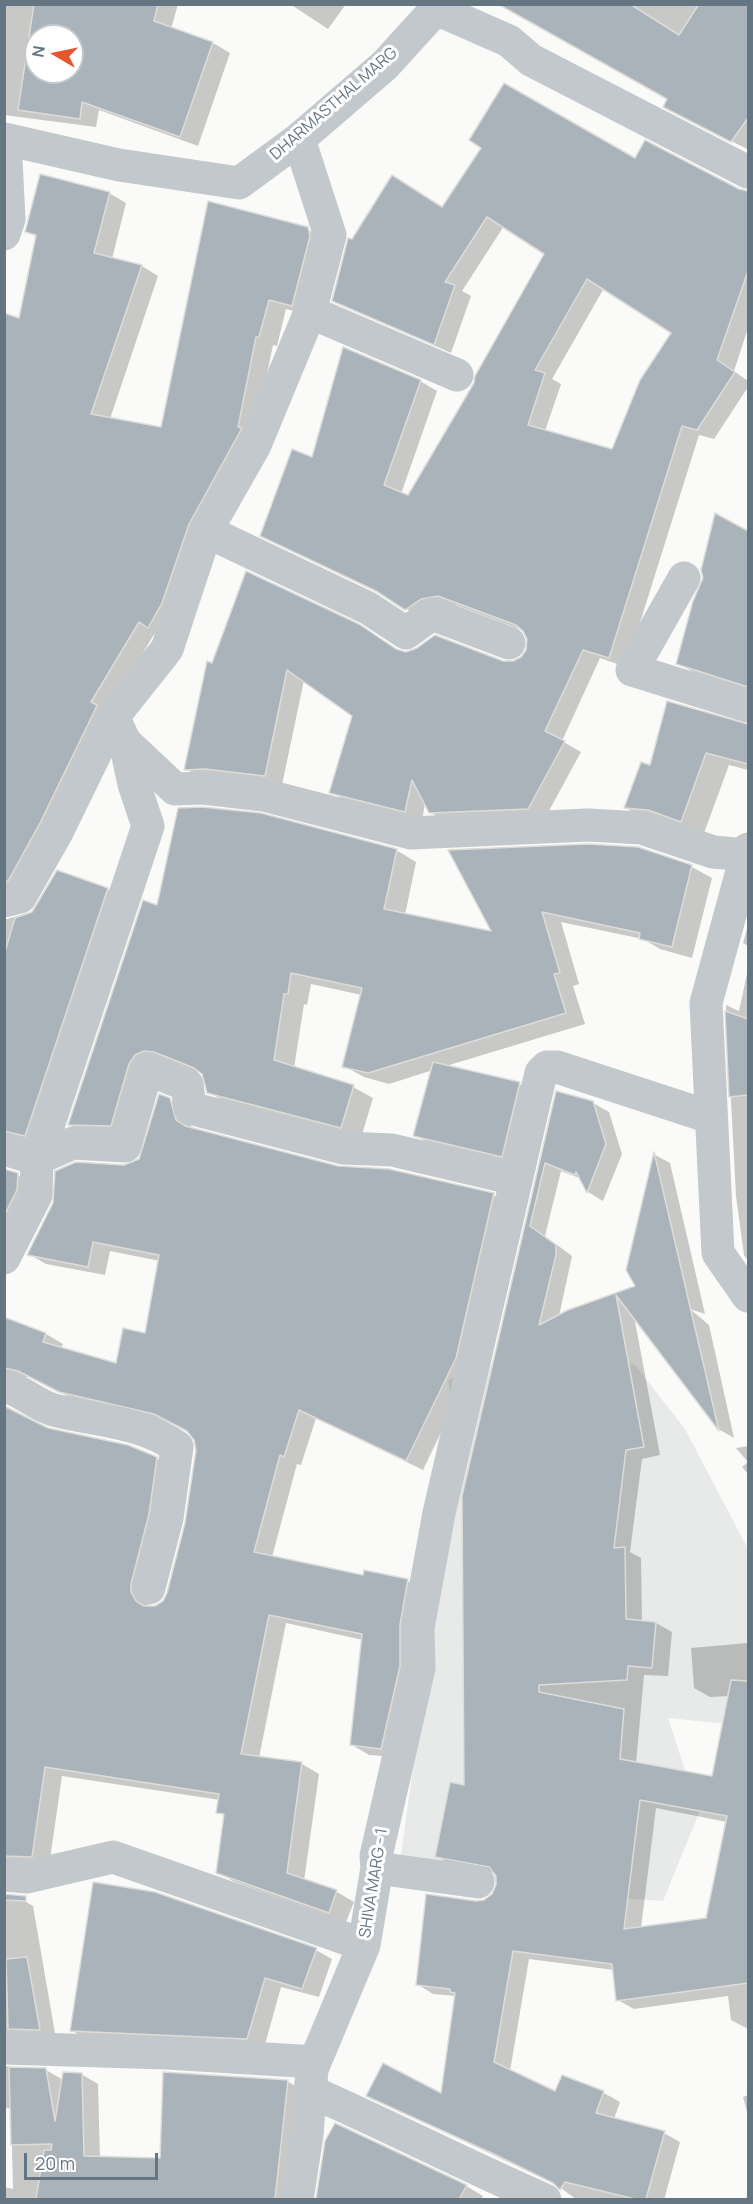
<!DOCTYPE html>
<style>
body{margin:0}
#map{position:relative;width:753px;height:2204px;overflow:hidden;background:#fafaf8;font-family:Manrope,sans-serif}
canvas{display:block}
.frame{position:absolute;inset:0;border:6px solid #657683;pointer-events:none}
.north{position:absolute;left:24px;top:24px;width:60px;height:60px;box-sizing:border-box;background:#fff;border:2px solid #c1c8cd;border-radius:50%;rotate:279deg;font-size:16px;font-weight:700;line-height:24px;text-align:center;color:#657683}
.north::after{content:'';display:block;margin:auto;width:21px;height:27px;background:#e4572e;clip-path:polygon(50% 0,100% 100%,50% 72%,0 100%)}
.scale{position:absolute;left:24px;top:2153px;width:134px;height:27px;box-sizing:border-box;border:3px solid #657683;border-top:0;padding-left:8px;font-size:18px;line-height:21px;white-space:nowrap;color:#657683;-webkit-text-stroke:4px #fff;paint-order:stroke}
</style>
<div id="map">
<canvas width="753" height="2204"></canvas>
<div class="frame"></div>
<div class="north">N</div>
<div class="scale">20 m</div>
</div>
<script>
const ctx = document.querySelector('canvas').getContext('2d');
ctx.lineJoin = 'round';
function fillPath(path, color) {
  ctx.fillStyle = color;
  ctx.fill(path, 'evenodd');
}
function strokePath(path, color, width, dash) {
  ctx.strokeStyle = color;
  ctx.lineWidth = width;
  ctx.lineCap = dash ? 'butt' : 'round';
  ctx.setLineDash(dash || []);
  ctx.stroke(path);
}
function write(font, color, halo, rows, align = 'center') {
  ctx.font = font + ' Manrope,sans-serif';
  ctx.lineWidth = 6;
  ctx.setLineDash([]);
  ctx.textBaseline = 'middle';
  ctx.strokeStyle = halo;
  ctx.fillStyle = color;
  for (const [text, x, y, turn = 0] of rows) {
    ctx.save();
    ctx.translate(x, y);
    ctx.rotate((+turn || 0) * Math.PI / 180);
    ctx.textAlign = isNaN(turn) ? turn : align;
    if (halo) ctx.strokeText(text, 0, 0);
    ctx.fillText(text, 0, 0);
    ctx.restore();
  }
}
fillPath(new Path2D(`
 M591,1352L635,1365L685,1429L748,1549V1726L668,1718L699,1813L663,1901L560,1894L400,1862L445,1533L454,1417L448,1380L503,1360Z`), '#e8e9e9');
fillPath(new Path2D(`
 M4,4H178L171,29L213,43L230,53L198,146L99,110L96,127L4,115ZM36,36H72V72H36Z
 M290,4H346L328,29Z
 M512,4H748V147L747,149L680,115L668,99Z
 M635,160L748,192V328L734,371L748,381V387L714,439L699,435L626,667L600,658L562,741L581,752L545,818L447,822L430,812L425,803L422,821L348,802L331,792L353,715L304,680L282,785L203,779L186,769L213,664L399,651L513,663L522,658L528,651L529,639L525,631L456,605L439,608L423,619L387,597L261,535L313,459L420,381L437,391L401,494L408,497L475,383L546,253L504,226L462,291L471,296L451,353L334,300L352,240L443,208ZM604,288L673,332L613,451L545,431L561,384L552,379Z
 M109,193L126,203L112,259L142,266L158,276L110,419L162,428L307,229L325,239L309,315L286,309L277,346L273,345L254,437L156,631L107,713L4,903V314L20,320L37,237L26,231Z
 M716,515L748,532V691L698,675L678,663L704,579Z
 M742,725L748,726V770L729,765L704,833L648,820L626,808L651,767Z
 M638,848L692,867L712,878L692,958L660,949L643,939L561,922L579,984L573,986L585,1024L446,1066L519,1084L536,1093L519,1165L432,1145L415,1135L433,1070L389,1084L364,1077L344,1066L362,995L311,984L307,1005L304,1004L294,1068L353,1087L373,1098L361,1138L229,1104L208,1092L204,1074L165,1061L131,1137L89,1136L70,1125L158,907L396,850L416,862L405,915L493,933Z
 M107,889L124,899L42,1145L4,1151V920Z
 M748,925V946L743,943Z
 M748,969V1261L744,1255L736,1196L726,1005L739,1011Z
 M557,1093L593,1103L609,1112L622,1154L603,1201L588,1192L582,1179L561,1171L545,1236L572,1256L559,1316L637,1287L628,1270L655,1155L670,1163L705,1314L690,1309L709,1325L734,1438L720,1430L634,1316L660,1455L642,1459L630,1552L641,1558L642,1622L656,1623L672,1632L668,1676L644,1675L636,1764L714,1778L730,1696L710,1697L694,1688L691,1648L748,1643V2029L731,2020L728,1996L634,2009L618,2000L614,1970L529,1959L510,2071L556,2093L563,2076L604,2093L620,2102L614,2119L664,2133L680,2142L664,2200H577L557,2185L368,2096H442L456,1996L433,1994L417,1984L476,1902L485,1901L494,1895L498,1885L496,1873L453,1866L437,1856L466,1786L464,1496ZM656,1808L727,1822L707,1919L641,1928Z
 M169,1100L187,1110L192,1129L338,1168L493,1195L510,1205L472,1368L423,1470L316,1418L301,1465L297,1464L272,1557L364,1576L407,1581L424,1590L398,1757L369,1755L352,1745L363,1640L286,1623L259,1758L302,1764L319,1774L304,1881L337,1892L354,1902L346,1922L235,1882L217,1872L226,1816L218,1812L220,1800L62,1776L49,1866L4,1877V1405L48,1429L156,1458L173,1468L147,1603L150,1608L163,1603L169,1593L187,1521L197,1450L195,1438L182,1428L157,1418L78,1401L28,1377H18L4,1388V1318L46,1334L63,1344L61,1349L117,1365L146,1335L160,1261L110,1251L105,1275L46,1264L29,1254L124,1166L140,1160Z
 M4,1168L35,1184L4,1255Z
 M748,1446V1474L742,1467L748,1462L736,1448Z
 M4,1894L16,1896L33,1906L56,2039L4,2049Z
 M316,1950L332,1959L319,1997L281,1987L264,2048L88,2040L71,2030Z
 M4,2066L46,2070L63,2080L81,2074L98,2084L100,2158L161,2159L287,2081L304,2091L293,2200H4V2187L13,2189L11,2109L4,2107Z
 M748,2095V2116L743,2097Z
 M335,2125L466,2186L483,2196L481,2200H316L327,2141Z`), '#0003');
const building = new Path2D(`
 M34,4H158L154,21L213,42L180,137L82,102L80,119L18,110ZM36,36H72V72H36Z
 M498,4H630L679,35L699,4H748V118L731,142L663,107L667,99Z
 M504,83L635,158L645,140L739,189L748,191V271L717,360L735,372L697,430L682,426L609,658L583,650L545,731L565,741L528,809L429,813L412,780L405,812L329,793L352,716L287,670L265,776L205,769L184,770L207,661L212,663L246,571L359,624L396,649L406,652L417,648L435,635L503,661H513L521,657L526,650L527,639L523,631L516,625L438,596L421,599L405,610L376,591L260,536L292,449L312,457L343,347L421,380L384,485L408,495L474,383L475,376L544,254L487,217L445,282L455,285L434,345L332,301L348,238L352,239L392,175L442,207L481,148L469,140ZM587,279L671,333L640,380L612,449L528,425L545,373L535,370Z
 M40,174L110,192L94,253L142,265L91,414L161,427L208,201L308,227L310,236L292,306L269,300L259,337H256L238,427L242,428L189,524L162,603L148,628L139,622L91,702L97,705L93,714L40,823L8,881L4,882V313L19,318L36,235L25,232Z
 M715,513L748,531V687L676,664L693,601L703,578L701,570Z
 M667,701L748,724V764L706,753L681,822L648,810L624,808L641,762L650,765Z
 M202,807L261,813L397,849L384,909L491,931L448,850L588,844L638,847L692,865L672,947L639,939L640,933L542,912L560,973L554,974L566,1013L368,1073L342,1067L362,988L291,973L288,994H284L274,1060L354,1085L341,1128L207,1093L202,1074L194,1068L154,1052L144,1051L135,1055L129,1064L111,1126L68,1125L143,900L157,905L178,808Z
 M57,870L108,888L25,1136L4,1131V955L15,918L32,912Z
 M725,1011L748,1019V1095L729,1097Z
 M433,1062L520,1082L502,1157L413,1136Z
 M556,1091L593,1101L606,1144L587,1193L576,1172L575,1175L545,1163L530,1226L556,1245V1255L539,1325L568,1310L635,1286L626,1270L654,1152L719,1431L616,1295L644,1447L626,1450L614,1548L625,1547L626,1619L656,1622L652,1668L628,1666L627,1680L539,1685V1692L624,1709L620,1759L712,1776L731,1680L748,1681V1983L616,2001L612,1964L513,1951L494,2062L555,2091L562,2075L604,2091L596,2113L665,2131L646,2199H635L565,2182L560,2190L553,2183L496,2155L366,2096L383,2063L441,2093L455,1993L450,1992V1989L416,1985L426,1894L476,1901L484,1900L492,1894L496,1885V1876L489,1867L435,1857L450,1782L464,1785L462,1496ZM640,1800L727,1816L706,1918L624,1929Z
 M159,1094L170,1098L176,1120L185,1126L338,1166L389,1169L494,1193L456,1358L406,1461L299,1410L284,1457L280,1455L254,1552L363,1575L364,1570L408,1579L400,1625V1666L381,1749L350,1745L362,1634L269,1615L241,1754L302,1762L287,1873L337,1890L329,1913L216,1873L224,1814L216,1813L219,1794L45,1767L32,1857L4,1856V1406L48,1428L128,1445L157,1457L149,1514L131,1584V1592L136,1601L144,1606H155L163,1601L167,1593L185,1523L196,1450L194,1440L187,1431L154,1414L59,1392L18,1371L4,1368V1317L46,1333L43,1342L116,1363L123,1328L145,1333L159,1255L93,1242L88,1267L27,1255L53,1203L55,1171L76,1162L124,1165L139,1159Z
 M4,1169L18,1173L17,1190L4,1216Z
 M93,1882L155,1892L317,1948L302,1989L265,1978L247,2039L70,2031Z
 M4,1894L26,1896V1901L4,1900Z
 M27,1957L40,2030L8,2029L6,1959Z
 M9,2067L46,2068L55,2121L63,2072L82,2073L84,2156L160,2158L163,2072L288,2080L275,2199H36L44,2150H51L52,2144L11,2145Z
 M335,2123L467,2185L459,2199H316L325,2141Z`);
fillPath(building, '#aab3b9');
strokePath(building, '#dcdcda', 1.5);
strokePath(new Path2D(`
 M4,234L9,219L5,139L119,165L239,183L299,139L385,65L436,9L509,41L531,60L748,172
 M310,312L457,375
 M206,531L368,608L406,633L432,614L509,643
 M684,578L632,670L748,706
 M113,717L125,742L175,789L203,788L264,795L411,833L588,825L642,828L713,852L746,855
 M748,849L706,1003L718,1253L748,1296
 M4,901L20,897L57,832L113,717L167,649L206,531L255,445L310,312L330,235L299,139
 M4,1149L37,1159L148,826L134,784L125,742
 M4,1258L36,1195L37,1159L73,1143L125,1146L147,1069L187,1085L190,1108L343,1148L392,1150L515,1179
 M4,1386C22,1390 35,1405 54,1410C96,1421 140,1421 177,1447L167,1518L149,1588
 M377,1868L478,1882
 M4,1875L27,1877L113,1857L364,1945
 M4,2048L167,2053L315,2062
 M310,2091C389,2126 465,2165 545,2200
 M297,2200L307,2135L312,2069L364,1945L377,1868L376,1856L419,1668L418,1628L439,1513L541,1073L547,1067H557L710,1117`), '#c3c8cc', 33);
write('16px', '#657683', '#fff', [
 ["DHARMASTHAL MARG",334,104,-41],
 ["SHIVA MARG - 1",374,1883,-81]
]);
</script>
